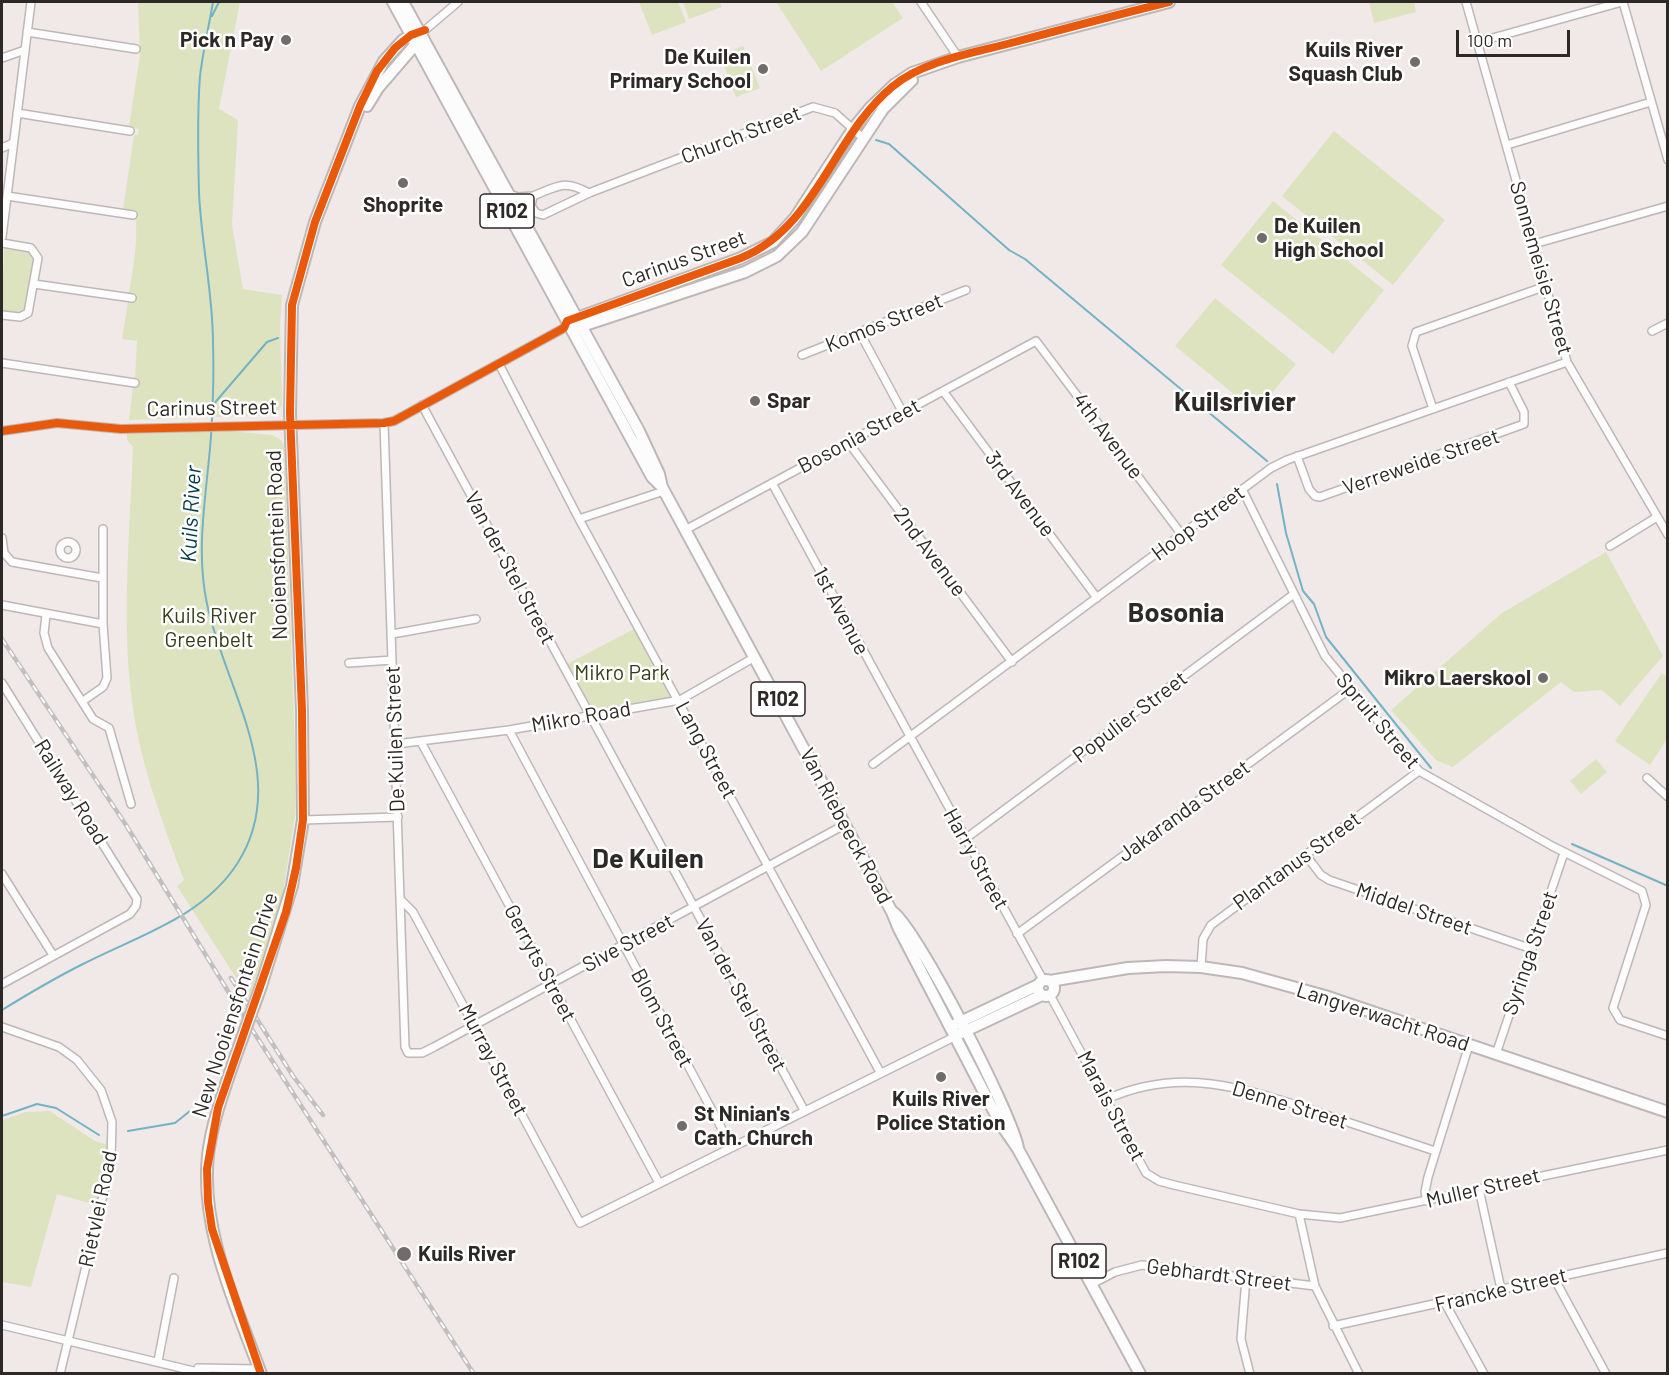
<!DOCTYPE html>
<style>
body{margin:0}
#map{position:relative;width:1669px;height:1375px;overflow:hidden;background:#f0e9e8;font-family:Barlow,sans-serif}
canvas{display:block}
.frame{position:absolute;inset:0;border:3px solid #2d2927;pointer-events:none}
.scale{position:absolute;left:1456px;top:30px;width:114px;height:27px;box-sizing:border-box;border:3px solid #2d2927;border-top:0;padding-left:8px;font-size:18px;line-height:21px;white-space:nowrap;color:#2d2927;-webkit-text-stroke:4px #fff;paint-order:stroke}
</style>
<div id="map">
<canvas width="1669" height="1375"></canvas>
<div class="frame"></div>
<div class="scale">100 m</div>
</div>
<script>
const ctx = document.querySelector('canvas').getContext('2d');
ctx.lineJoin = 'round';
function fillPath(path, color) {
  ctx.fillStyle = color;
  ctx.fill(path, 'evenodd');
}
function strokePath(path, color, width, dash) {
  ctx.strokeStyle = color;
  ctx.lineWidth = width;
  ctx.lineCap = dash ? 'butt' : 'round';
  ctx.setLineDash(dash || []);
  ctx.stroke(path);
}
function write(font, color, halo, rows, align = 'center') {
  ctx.font = font + ' Barlow,sans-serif';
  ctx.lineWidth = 5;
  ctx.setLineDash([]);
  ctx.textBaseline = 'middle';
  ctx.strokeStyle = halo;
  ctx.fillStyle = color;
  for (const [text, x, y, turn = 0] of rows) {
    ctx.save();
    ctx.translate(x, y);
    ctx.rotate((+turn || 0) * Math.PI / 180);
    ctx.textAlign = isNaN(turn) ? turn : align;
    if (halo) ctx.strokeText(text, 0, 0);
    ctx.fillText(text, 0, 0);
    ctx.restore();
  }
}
fillPath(new Path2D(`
 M138,2H240L219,109L238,120L232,225L243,289L282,295L280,325L282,405L275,415L129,420L133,386L137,387L138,380L135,379L137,341L122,339L128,302H133V295L129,294C133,267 139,239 135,212L123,210L134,135H138L139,129L129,127L140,55Z
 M639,2H678L686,22L652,35Z
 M683,2H720L722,7L689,19Z
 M776,2H892L903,18L821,71Z
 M1369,2H1414L1416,12L1374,23Z
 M743,46L760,88L736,97L720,55Z
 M1334,131L1445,220L1393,285L1282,196Z
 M1273,201L1384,290L1333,354L1221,265Z
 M7,247L30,251L35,258L25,310L20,314L2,312L4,249Z
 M1215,298L1296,364L1256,412L1175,346Z
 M229,431L272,435L281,440L284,445L296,775L295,816L282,898L249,998L177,886L184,880C164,827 143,772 134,715C120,627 130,535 133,447L127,440V434Z
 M1606,552L1663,656L1620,706L1602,690L1574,692L1561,682L1453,767L1436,760L1391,710L1502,613Z
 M636,628L670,692V697L593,710L567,664Z
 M1662,673L1667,677V739L1650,765L1615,741Z
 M1596,759L1607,772L1581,794L1570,781Z
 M50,1111L95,1141L108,1145L96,1205L57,1194L31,1287L2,1282V1120L26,1112Z`), '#dde3bf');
strokePath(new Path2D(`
 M212,16L219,2
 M876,140L889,144L1009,250L1025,259L1267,461
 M212,406L267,342L278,338
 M1277,484L1286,533L1303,591L1314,604L1326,637L1431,768
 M1572,844L1668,886
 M2,1010C28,994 55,978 83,964C137,936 202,918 237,864C292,779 225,690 207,604C195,548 207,492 211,436C213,405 214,374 213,343C213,292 201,243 199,192C198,155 197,114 200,76C203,51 209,26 213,2
 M2,1116L37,1104L56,1108L99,1135
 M128,1131L175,1123L190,1111`), '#72b3c6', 2);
const street = new Path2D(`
 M921,2L958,57
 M1466,2L1567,362L1668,535
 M1623,2L1668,160
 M27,32L136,49
 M423,35L425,30L458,2
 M1478,42L1622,2
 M2,58L25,50
 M17,113L130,131
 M1507,145L1651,102
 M2,148L13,143
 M589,193C564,179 558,186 533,196L531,206L536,213L543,215L589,193L813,107L835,113L863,138
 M509,194L518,197L533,196
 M7,196L133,215
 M2,237L31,2
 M2,243L31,248L38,258L28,313L20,317L2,315
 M1534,244L1668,206
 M34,284L132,298
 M1652,331L1668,323
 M860,333L903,413
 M802,355L966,290
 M2,363L135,383
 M499,364L579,519L880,1072
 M943,391L1097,598
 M422,405L804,1110
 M1433,409L1412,346L1416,332L1546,286
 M384,423L405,1047L408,1053H422L434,1047L846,824
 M2,431L57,423L121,429L384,423L394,421L564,328L567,321
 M848,442L1012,662
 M1297,456L1309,489L1315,496L1320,497L1524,424V412L1509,382
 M772,483L1043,980
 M1243,491L1325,656L1419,771L1552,846L1642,891L1646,905L1613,1008L1620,1020L1668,1036
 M579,519L664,491
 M685,530L1036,341L1182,535
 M2,538L4,553L12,562L102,578
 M60 550a8 8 0 1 1 16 0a8 8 0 1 1-16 0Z
 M1610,546L1657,517
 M2,605L103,624
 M46,615L44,633L48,648L93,719L109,728L131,804
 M392,634L476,619
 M349,663L392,660
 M2,683L137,899L136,906L130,914L2,984
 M83,701L103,687L107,678L103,624V529
 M509,730L731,1146
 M421,742L659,1183
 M396,744L509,730L680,700L755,657
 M873,764L1271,468L1287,460L1567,362
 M1647,778L1668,797
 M303,820L398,817
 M965,839L1294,594
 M1305,854L1321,875L1329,880L1532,949
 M2,874L53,955
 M401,900L413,912L580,1223L956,1036
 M1017,934L1350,689
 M1201,967L1203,939L1211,925L1419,771
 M1050,995L1146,1173L1159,1181L1174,1185L1299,1214L1340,1218L1668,1150
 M2,1027L59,1047L77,1060L101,1090L112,1122L111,1162L60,1374
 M1496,1054L1564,853
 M1107,1099C1182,1066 1245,1088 1317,1112C1357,1125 1396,1138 1435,1151
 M1479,1189L1501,1289
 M1427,1201L1425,1192L1428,1177L1469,1045
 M1299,1214L1315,1286L1359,1374
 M1554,1278L1606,1374
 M1246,1279L1241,1339L1250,1374
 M1092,1284L1115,1272L1142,1265L1315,1286
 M1445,1303L1484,1374
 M2,1325L206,1374
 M1333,1326L1668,1253
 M158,1361L174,1278
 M198,1368L259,1369`);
const secondary = new Path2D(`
 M367,106L378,88L421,38
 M569,321L741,258L773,242L795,218L853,129L871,107L894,85L912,73L958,57L1169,2
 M573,329L745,272L777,256L802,232L883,109L912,80
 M1038 988a8 8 0 1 1 16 0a8 8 0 1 1-16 0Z
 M1050,981L1128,968L1166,966L1201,967L1242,973L1325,996L1668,1112
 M261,986L292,886L303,820L302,710L290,413L292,305L315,222L360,106L384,61L403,40L417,32
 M954,1025L1038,985
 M959,1034L1042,995
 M235,1058C224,1090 212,1122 208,1155C200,1230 236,1305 261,1374`);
const primary = new Path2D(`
 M393,2L652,477L662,487L892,912L899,929L1000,1123L1018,1149L1140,1374
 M403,2L639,431L659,474L662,487
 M893,912C918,931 1012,1114 1018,1148`);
strokePath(street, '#bdb8b7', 10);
strokePath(secondary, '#bdb8b7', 14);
strokePath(primary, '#bdb8b7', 14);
strokePath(street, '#fdfcfc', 7);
strokePath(secondary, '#fdfcfc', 10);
strokePath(primary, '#fdfcfc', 10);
const rail = new Path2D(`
 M2,639L126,825L242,1014L474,1374
 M231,978L293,1076L323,1115`);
strokePath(rail, '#c1bfbf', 4.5);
strokePath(rail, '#fff', 2, [7]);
const secondaryBridge = new Path2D(`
 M235,1058L261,986`);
strokePath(secondaryBridge, '#bdb8b7', 14, []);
strokePath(secondaryBridge, '#fdfcfc', 10);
strokePath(new Path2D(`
 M2,431L57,423L121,429L384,423L394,421L564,328L567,321L741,258C816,228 833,136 892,87C922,61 973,53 1011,43C1063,29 1116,15 1169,2
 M261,1374L212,1229L208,1202L207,1169L218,1108L286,912L296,868L303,820L302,710L290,413L292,305L315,222L360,106L377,71L395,48L411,35L425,30`), '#e8590c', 8);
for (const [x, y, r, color] of [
 [286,40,6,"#716c6b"],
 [1415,62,6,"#716c6b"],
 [763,69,6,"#716c6b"],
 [403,183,6,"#716c6b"],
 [1262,238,6,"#716c6b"],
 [755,401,6,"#716c6b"],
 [1543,678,6,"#716c6b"],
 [941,1077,6,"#716c6b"],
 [682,1126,6,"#716c6b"],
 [404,1254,8,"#716c6b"]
]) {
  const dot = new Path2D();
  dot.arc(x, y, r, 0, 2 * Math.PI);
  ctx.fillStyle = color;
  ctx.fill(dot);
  strokePath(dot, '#fff', 2);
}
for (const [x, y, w] of [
 [507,211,54],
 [778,699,54],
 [1079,1261,54]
]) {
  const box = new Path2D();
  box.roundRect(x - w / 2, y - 17, w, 34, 4.5);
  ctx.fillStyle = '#fff';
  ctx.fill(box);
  strokePath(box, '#2d2927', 1.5);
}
write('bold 20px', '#2d2927', null, [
 ["R102",507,211],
 ["R102",778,699],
 ["R102",1079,1261]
]);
write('bold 21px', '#2d2927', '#fff', [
 ["Pick n Pay",274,40],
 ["Kuils River",1403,50],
 ["Squash Club",1403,74],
 ["De Kuilen",751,57],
 ["Primary School",751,81],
 ["Shoprite",403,205,"center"],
 ["De Kuilen",1274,226,"left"],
 ["High School",1274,250,"left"],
 ["Spar",767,401,"left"],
 ["Mikro Laerskool",1531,678],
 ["Kuils River",941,1099,"center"],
 ["Police Station",941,1123,"center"],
 ["St Ninian's",694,1114,"left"],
 ["Cath. Church",694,1138,"left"],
 ["Kuils River",418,1254,"left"]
], 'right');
write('21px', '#2d2927', '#fff', [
 ["Church Street",741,135,-21],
 ["Carinus Street",684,259,-20],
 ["Sonnemeisie Street",1541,268,74],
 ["Komos Street",884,323,-22],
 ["Carinus Street",212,408,-1],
 ["Bosonia Street",859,436,-28],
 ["4th Avenue",1108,436,53],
 ["Verreweide Street",1421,462,-19],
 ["3rd Avenue",1020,494,53],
 ["Hoop Street",1198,523,-37],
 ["Nooiensfontein Road",277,545,-92],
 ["2nd Avenue",930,552,53],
 ["Van der Stel Street",510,568,62],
 ["1st Avenue",841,611,62],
 ["Mikro Road",581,717,-10],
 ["Populier Street",1130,717,-37],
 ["Spruit Street",1378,721,50],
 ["De Kuilen Street",395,739,-92],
 ["Lang Street",706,750,62],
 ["Railway Road",71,792,58],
 ["Jakaranda Street",1184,811,-36],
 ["Van Riebeeck Road",846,826,62],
 ["Harry Street",976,859,61],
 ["Plantanus Street",1297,861,-36],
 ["Middel Street",1414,909,19],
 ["Sive Street",628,943,-28],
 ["Syringa Street",1530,953,-71],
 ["Gerryts Street",540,963,62],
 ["Van der Stel Street",741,995,62],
 ["New Nooiensfontein Drive",235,1005,-72],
 ["Langverwacht Road",1383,1017,18],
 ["Blom Street",662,1018,62],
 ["Murray Street",493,1060,62],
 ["Denne Street",1290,1105,17],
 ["Marais Street",1111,1106,62],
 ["Muller Street",1483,1188,-13],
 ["Rietvlei Road",98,1209,-78],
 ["Gebhardt Street",1219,1275,7],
 ["Francke Street",1501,1290,-13]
]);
write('21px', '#343d17', '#fff', [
 ["Kuils River",209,616],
 ["Greenbelt",209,640],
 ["Mikro Park",622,673]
]);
write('italic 22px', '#003b49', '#fff', [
 ["Kuils River",191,514,-87]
]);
write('bold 27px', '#2d2927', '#fff', [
 ["Kuilsrivier",1235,402],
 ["Bosonia",1176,613],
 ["De Kuilen",648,859]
]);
</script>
